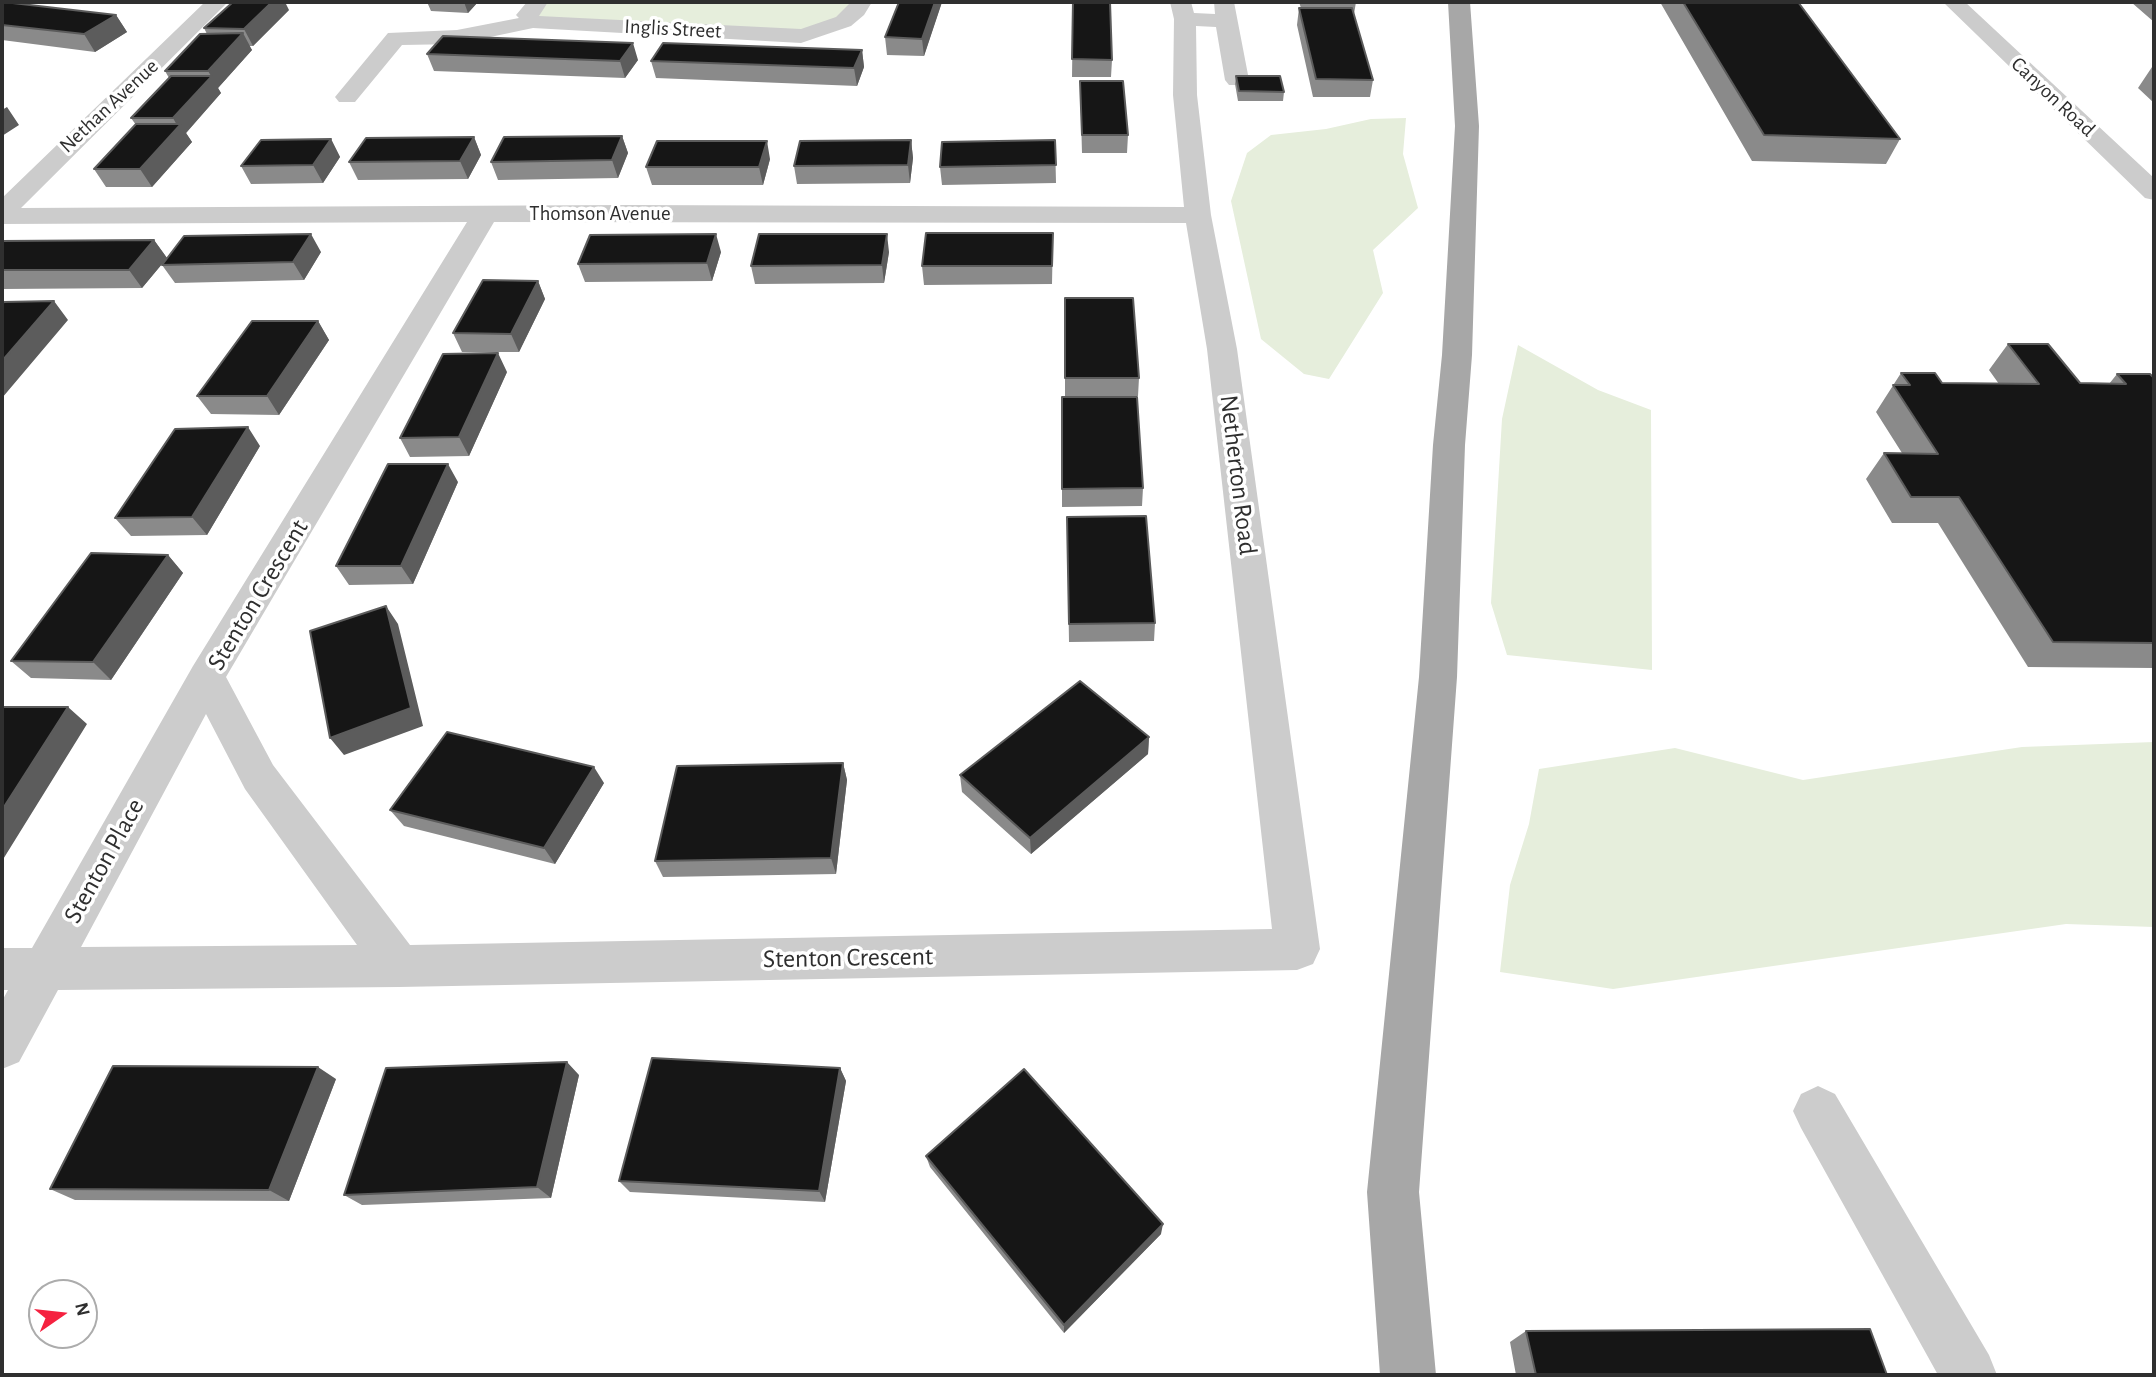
<!DOCTYPE html>
<style>
body{margin:0}
#map{position:relative;width:2156px;height:1377px;overflow:hidden;background:#fff;font-family:"Alegreya Sans",sans-serif}
canvas{display:block}
.frame{position:absolute;inset:0;border:4px solid #2f2f2f;pointer-events:none}
.north{position:absolute;left:28px;top:1279px;width:70px;height:70px;box-sizing:border-box;background:#fff;border:2px solid #acacac;border-radius:50%;rotate:76deg;font-size:19px;font-weight:700;line-height:28px;text-align:center;color:#2f2f2f}
.north::after{content:'';display:block;margin:auto;width:24px;height:32px;background:#f52240;clip-path:polygon(50% 0,100% 100%,50% 72%,0 100%)}
</style>
<div id="map">
<canvas width="2156" height="1377"></canvas>
<div class="frame"></div>
<div class="north">N</div>
</div>
<script>
const ctx = document.querySelector('canvas').getContext('2d');
ctx.lineJoin = 'round';
function fillPath(path, color) {
  ctx.fillStyle = color;
  ctx.fill(path, 'evenodd');
}
function strokePath(path, color, width, dash) {
  ctx.strokeStyle = color;
  ctx.lineWidth = width;
  ctx.lineCap = dash ? 'butt' : 'round';
  ctx.setLineDash(dash || []);
  ctx.stroke(path);
}
function write(font, color, halo, rows, align = 'center') {
  ctx.font = font + ' "Alegreya Sans",sans-serif';
  ctx.lineWidth = 7;
  ctx.setLineDash([]);
  ctx.textBaseline = 'middle';
  ctx.strokeStyle = halo;
  ctx.fillStyle = color;
  for (const [text, x, y, turn = 0] of rows) {
    ctx.save();
    ctx.translate(x, y);
    ctx.rotate((+turn || 0) * Math.PI / 180);
    ctx.textAlign = isNaN(turn) ? turn : align;
    if (halo) ctx.strokeText(text, 0, 0);
    ctx.fillText(text, 0, 0);
    ctx.restore();
  }
}
fillPath(new Path2D(`
 M546,2H852C842,24 818,26 796,32L541,19L536,13Z
 M1406,118L1403,154L1418,208L1373,250L1383,293L1329,379L1304,374L1261,339L1231,201L1247,153L1271,135L1326,129L1371,119Z
 M1518,345L1598,390L1651,410L1652,670L1507,655L1491,603L1502,419Z
 M2154,742V927L2066,924L1613,989L1500,972L1510,885L1529,824L1539,769L1675,748L1803,780L2022,747Z`), '#e6eedc');
fillPath(new Path2D(`
 M205,2H228L21,208L629,205L1184,207L1173,95L1174,19L1170,2H1191L1194,13L1215,14L1214,2H1234L1249,80L1245,85H1229L1225,80L1216,27L1196,26L1197,95L1211,215L1237,349L1320,949L1313,964L1297,970L399,987L58,990L19,1062L2,1069V1001L8,990H2V948H32L193,666L467,222L2,224V198ZM494,222L1186,223L1207,349L1272,929L410,945L273,765L226,677ZM206,714L245,789L357,945L81,947Z
 M527,2H548L539,16L801,29L836,17L851,2H872L864,15L851,26L801,43L533,28L457,44L402,45L355,102H339L335,97L388,33L457,30L519,18L516,15Z
 M1943,2H1965L2154,178V200L2145,198Z
 M1818,1086L1835,1094L1989,1355L1997,1375H1938L1801,1128L1793,1111L1801,1094Z`), '#ccc');
fillPath(new Path2D(`
 M1448,2H1470L1479,126L1472,355L1465,445L1457,677L1419,1192L1436,1375H1380L1367,1192L1419,677L1433,445L1442,355L1455,126Z`), '#a7a7a7');
fillPath(new Path2D(`
 M2,2L116,15L127,32L95,52L2,40Z
 M427,2H478L468,13L431,11Z
 M942,2L924,56L887,55L885,37Z
 M1073,2L1112,60L1111,77H1072Z
 M1299,2H1356L1354,14L1373,80L1370,97H1313L1297,25L1299,8H1301Z
 M1660,2H1798L1900,139L1886,164L1752,161Z
 M2131,2H2154V22Z
 M289,10L253,46H249L252,50L218,88L221,93L186,133L192,142L152,187H106L94,169L136,125L131,118L169,78L165,71L207,34L204,28Z
 M862,50L864,67L857,86L656,78L651,61Z
 M427,54L638,60L625,78L434,71Z
 M2154,64V103L2138,88Z
 M1236,76L1284,92L1283,101H1238L1235,84Z
 M1080,81L1128,135L1127,153H1082Z
 M622,136L628,153L618,178L498,180L491,162Z
 M474,137L481,155L468,179L358,180L349,162Z
 M331,139L340,157L323,183L251,184L241,166Z
 M911,140L913,158L910,183L797,184L794,166Z
 M1055,140L1056,183L942,185L940,167Z
 M770,159L763,185H652L646,167Z
 M1053,233L1052,284L924,285L922,266Z
 M154,240L167,258L142,288L2,289V241Z
 M321,252L304,280L175,283L162,265Z
 M721,252L712,281L585,282L578,264Z
 M889,252L884,283L755,284L751,266Z
 M538,281L545,299L519,352H462L453,333Z
 M1065,298L1139,378L1138,396L1065,397Z
 M318,321L329,340L279,415L211,414L197,396Z
 M2008,344L2080,383L2109,384L2117,374L2154,378V668L2028,667L1938,523H1892L1866,479L1884,453H1902L1876,412L1901,373L1942,383L1999,384L1989,370Z
 M507,372L469,456L410,457L400,438Z
 M1062,397L1143,488L1142,506L1062,507Z
 M260,446L207,535L131,536L115,518Z
 M458,482L413,584L349,585L336,566Z
 M1067,517L1155,623L1154,641L1069,642Z
 M168,555L183,573L111,680L31,678L11,661Z
 M1149,737L1148,754L1031,854L962,792L960,775Z
 M843,763L847,780L836,874L663,877L655,861Z
 M604,783L555,864L404,826L390,810Z
 M840,1068L846,1081L825,1202L630,1192L619,1181Z
 M579,1075L551,1198L362,1205L344,1195Z
 M336,1079L289,1201L75,1200L50,1189Z
 M926,1156L1161,1234L1064,1333L930,1167Z
 M1526,1331L1887,1375H1516L1510,1342Z`), '#8a8a8a');
fillPath(new Path2D(`
 M272,2H285L289,10L253,46L244,29Z
 M464,2H478L468,13Z
 M935,2H942L924,56L922,39Z
 M116,15L127,32L95,52L84,34Z
 M243,33L252,50L218,88L221,93L186,133L192,142L152,187L140,169L178,127L173,118L211,76L208,71Z
 M633,43L638,60L625,78L620,61Z
 M862,50L864,67L857,86L854,68Z
 M7,107L19,125L2,136V110Z
 M622,136L628,153L618,178L612,160Z
 M474,137L481,155L468,179L460,161Z
 M331,139L340,157L323,183L313,165Z
 M911,140L913,158L910,183L908,165Z
 M767,141L770,159L763,185L759,167Z
 M311,234L321,252L304,280L293,262Z
 M716,234L721,252L712,281L707,263Z
 M887,234L889,252L884,283L882,265Z
 M154,240L167,258L142,288L129,270Z
 M538,281L545,299L519,352L511,334Z
 M54,301L68,320L2,398V361Z
 M318,321L329,340L279,415L267,396Z
 M498,353L507,372L469,456L459,437Z
 M248,427L260,446L207,535L192,517Z
 M448,464L458,482L413,584L401,566Z
 M168,555L183,573L111,680L93,662Z
 M386,606L398,624L423,726L344,755L330,738Z
 M68,707L87,724L2,861V810Z
 M1149,737L1148,754L1031,854L1030,838Z
 M843,763L847,780L836,874L831,858Z
 M594,767L604,783L555,864L544,848Z
 M567,1062L579,1075L551,1198L537,1187Z
 M318,1067L336,1079L289,1201L269,1190Z
 M840,1068L846,1081L825,1202L819,1191Z
 M1163,1224L1161,1234L1064,1333V1325Z`), '#5c5c5c');
const building = new Path2D(`
 M2,2H4L116,15L84,34L2,25Z
 M233,2H272L244,29L204,28Z
 M899,2H935L922,39L885,37Z
 M1073,2H1110L1112,60L1072,59Z
 M1683,2H1798L1900,139L1764,135Z
 M1299,8H1352L1373,80L1316,79Z
 M243,33L208,71H165L200,34Z
 M443,36L633,43L620,61L427,54Z
 M663,43L862,50L854,68L651,61Z
 M171,76H212L173,118H131Z
 M1236,76H1280L1284,92L1239,91Z
 M1080,81H1123L1128,135H1082Z
 M136,124H181L140,169H94Z
 M622,136L612,160L491,162L504,137Z
 M474,137L460,161L349,162L366,138Z
 M331,139L313,165L241,166L261,140Z
 M911,140L908,165L794,166L800,141Z
 M1055,140L1056,165L940,167L942,142Z
 M657,141H767L759,167H646Z
 M926,233H1053L1052,266H922Z
 M311,234L293,262L162,265L184,236Z
 M716,234L707,263L578,264L590,235Z
 M759,234H887L882,265L751,266Z
 M154,240L129,270H2V241Z
 M483,280L538,281L511,334L453,333Z
 M1065,298H1133L1139,378H1065Z
 M54,301L2,361V304L4,302Z
 M252,321H318L267,396H197Z
 M2008,344H2048L2080,383L2126,384L2117,374H2150L2154,378V643L2053,642L1959,497H1911L1884,453L1938,454L1893,385H1910L1901,373H1935L1942,383L2039,384Z
 M498,353L459,437L400,438L443,354Z
 M1062,397H1137L1143,488L1062,489Z
 M248,427L192,517L115,518L175,429Z
 M388,464H448L401,566H336Z
 M1146,516L1155,623L1069,624L1067,517Z
 M91,553L168,555L93,662L11,661Z
 M386,606L411,708L330,738L310,631Z
 M1080,681L1149,737L1030,838L960,775Z
 M2,707H68L2,810Z
 M447,732L594,767L544,848L390,810Z
 M843,763L831,858L655,861L677,766Z
 M652,1058L840,1068L819,1191L619,1181Z
 M567,1062L537,1187L344,1195L386,1068Z
 M113,1066L318,1067L269,1190L50,1189Z
 M1024,1069L1163,1224L1064,1325L926,1156Z
 M1870,1329L1887,1375H1536L1526,1331Z`);
fillPath(building, '#161616');
strokePath(building, '#5c5c5c', 2);
write('21px', '#2f2f2f', '#fff', [
 ["Inglis Street",673,29,3],
 ["Canyon Road",2053,97,43],
 ["Nethan Avenue",109,106,-43],
 ["Thomson Avenue",600,214]
]);
write('26px', '#2f2f2f', '#fff', [
 ["Netherton Road",1238,475,83],
 ["Stenton Crescent",258,595,-59],
 ["Stenton Place",104,861,-61],
 ["Stenton Crescent",848,958,-1]
]);
</script>
